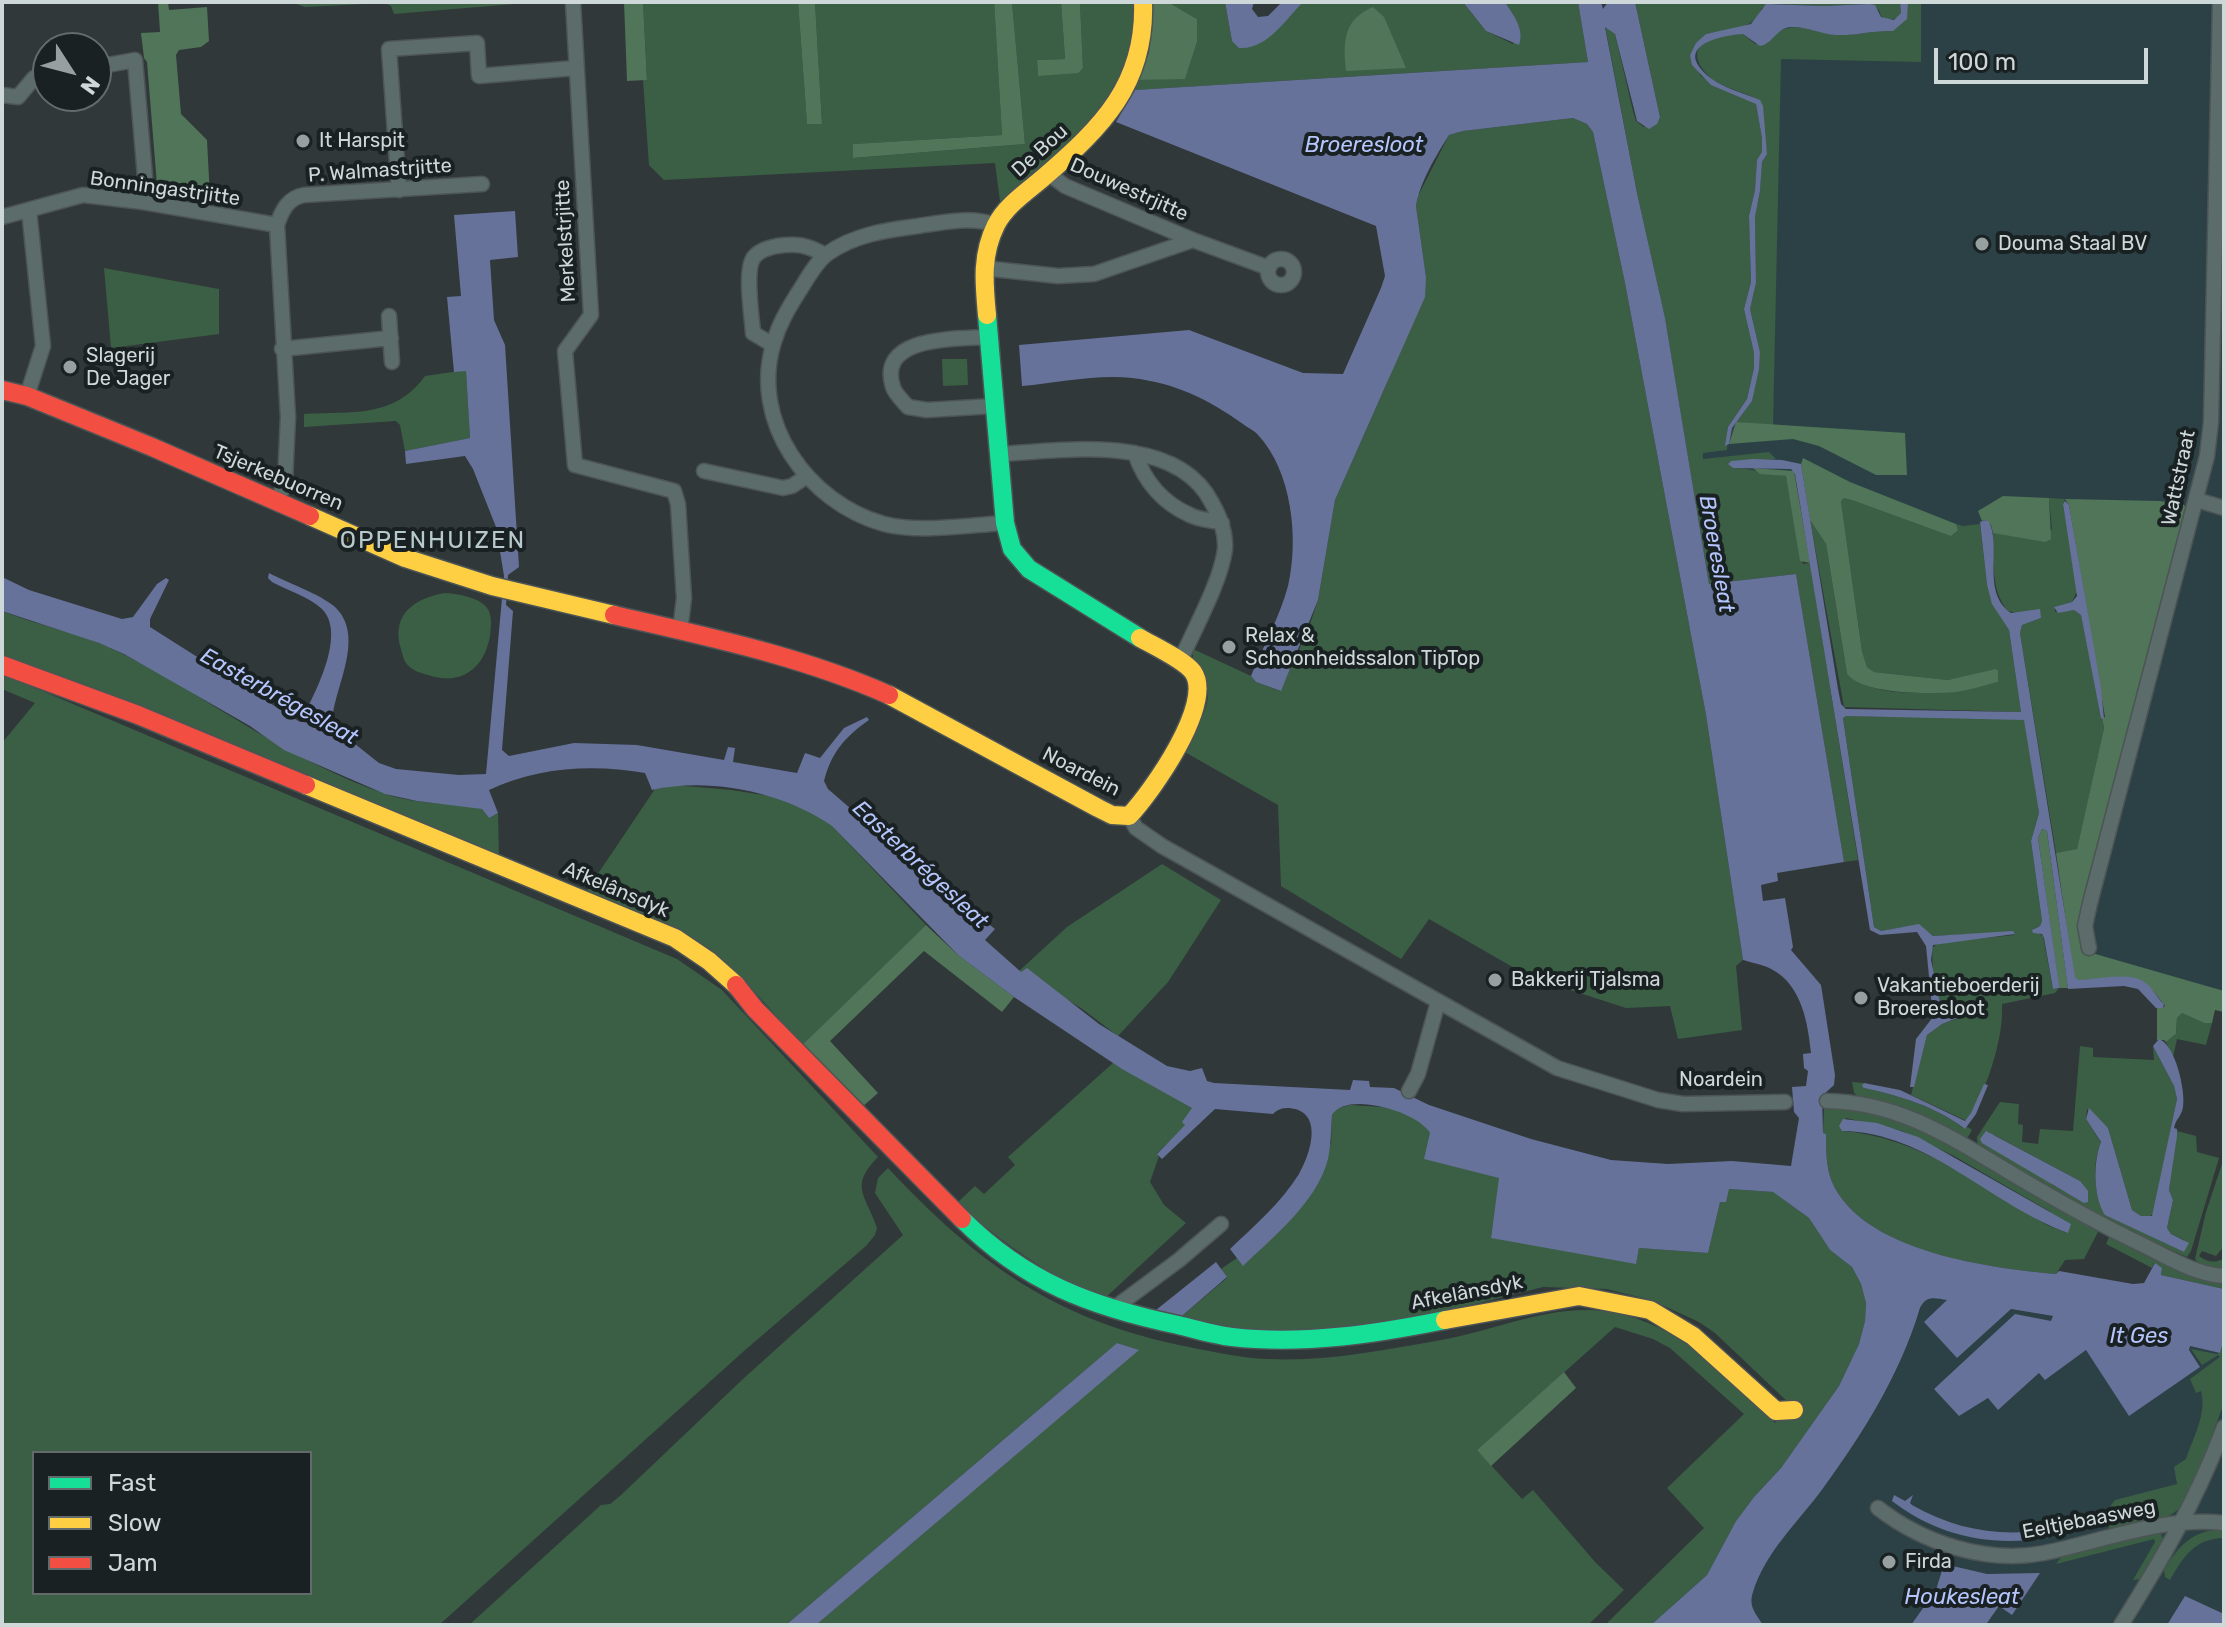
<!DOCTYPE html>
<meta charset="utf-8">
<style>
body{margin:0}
#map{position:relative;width:2226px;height:1627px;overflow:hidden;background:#30383a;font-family:Rubik,sans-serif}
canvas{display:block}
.frame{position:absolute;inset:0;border:4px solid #cfd8d9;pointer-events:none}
.legend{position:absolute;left:32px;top:1451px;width:280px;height:144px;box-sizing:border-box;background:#1a2122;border:2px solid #626a6b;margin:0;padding:10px 14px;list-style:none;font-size:24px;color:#cfd8d9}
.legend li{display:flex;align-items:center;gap:16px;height:40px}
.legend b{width:40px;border:2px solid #626a6b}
.north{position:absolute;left:32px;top:32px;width:80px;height:80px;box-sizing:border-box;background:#1a2122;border:2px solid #626a6b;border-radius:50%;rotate:126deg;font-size:22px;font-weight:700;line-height:32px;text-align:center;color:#cfd8d9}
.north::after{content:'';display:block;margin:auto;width:28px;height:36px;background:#97a0a1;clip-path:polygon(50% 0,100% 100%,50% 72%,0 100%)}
.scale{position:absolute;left:1934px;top:48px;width:214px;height:36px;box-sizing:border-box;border:4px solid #cfd8d9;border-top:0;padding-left:10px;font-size:24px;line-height:28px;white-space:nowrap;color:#cfd8d9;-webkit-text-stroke:6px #1a2122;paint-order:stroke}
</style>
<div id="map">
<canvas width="2226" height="1627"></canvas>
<div class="frame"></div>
<ul class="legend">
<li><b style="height:10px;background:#16e098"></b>Fast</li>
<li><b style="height:10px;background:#ffcf43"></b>Slow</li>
<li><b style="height:10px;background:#f24e42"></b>Jam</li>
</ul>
<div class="north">N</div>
<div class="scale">100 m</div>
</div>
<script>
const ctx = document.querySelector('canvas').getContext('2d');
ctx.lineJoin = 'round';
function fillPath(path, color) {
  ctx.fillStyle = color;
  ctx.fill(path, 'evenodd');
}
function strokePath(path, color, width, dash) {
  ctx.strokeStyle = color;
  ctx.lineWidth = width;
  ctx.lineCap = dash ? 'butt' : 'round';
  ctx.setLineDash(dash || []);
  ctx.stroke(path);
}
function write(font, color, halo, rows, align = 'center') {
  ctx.font = font + ' Rubik,sans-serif';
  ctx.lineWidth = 8;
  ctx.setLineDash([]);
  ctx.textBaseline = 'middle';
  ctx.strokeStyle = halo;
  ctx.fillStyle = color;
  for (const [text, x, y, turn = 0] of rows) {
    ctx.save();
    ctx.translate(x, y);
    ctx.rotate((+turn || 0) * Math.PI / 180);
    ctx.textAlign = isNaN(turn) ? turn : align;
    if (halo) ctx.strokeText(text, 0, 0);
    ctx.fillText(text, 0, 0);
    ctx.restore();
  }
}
fillPath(new Path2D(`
 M1659,2H2224V1001L2177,986L2063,959L2091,785L2168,525L1972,542L1784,479L1705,475L1699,451Z
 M1932,1297L2053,1316L2052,1321L1934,1388L1959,1416L1988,1398L1999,1409L2040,1373L2046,1379L2086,1350L2130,1415L2200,1366L2189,1350L2190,1346L2219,1353L2224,1339V1625H1718L1851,1448L1883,1394L1908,1343L1923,1302Z`), '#2c4145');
fillPath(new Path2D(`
 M291,2H538L394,14L391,6L385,3L305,7Z
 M643,2H798L807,123L822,124L815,2H994L1002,135L854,144V158L1025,144L1012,2H1061L1065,59L1037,60L1038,75L1083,68L1080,2H1135C1135,22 1137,45 1129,64C1106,124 1047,167 1001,209L995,163L664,180L649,165L643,80L647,79Z
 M1168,2H1225L1232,41L1294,10L1303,2H1463L1486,31L1513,44L1519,27L1505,2H1578L1588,62L1135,90L1138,80L1185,78L1197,42V19Z
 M1635,2H1900L1901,13L1899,18L1887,20L1881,16L1879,10L1869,4L1824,6L1775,4L1762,8C1753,31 1728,30 1706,34L1690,55L1701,76L1756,104L1762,138V152L1757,161L1755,190L1749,216L1751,282L1744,309L1754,353V368L1747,399L1728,427L1727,450L1703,453V459L1769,452L1776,459L1729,462L1733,468C1753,468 1766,475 1786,476L1803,564L1810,563L1858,860L1844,862L1796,574L1709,584L1665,319L1637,193L1605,25L1615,34L1633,111L1636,121L1644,127L1660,117Z
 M1908,2H1921V62L1781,59L1773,426L1736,422L1752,401L1760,352L1750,309L1756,283L1755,217L1760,191L1762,162L1767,154L1759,100C1746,93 1731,90 1717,82C1701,73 1685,48 1711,39C1720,35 1733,35 1743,34L1755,44C1773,40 1774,31 1788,28C1801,25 1817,32 1831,34C1851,37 1872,30 1893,31Z
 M1573,118L1587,124L1593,132L1625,283L1706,715L1743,960L1736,966L1742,1030L1678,1039L1670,1006L1626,1008L1530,977L1429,919L1401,959L1281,886L1278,805L1183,751C1201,718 1224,693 1193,660V649L1251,676L1256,682L1280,691L1308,630L1318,600L1335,500L1387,383L1426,277L1416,206L1418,196L1449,135L1463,131Z
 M104,268L219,289V334L111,348Z
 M942,359H967L968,385L943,386Z
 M466,370L470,438L405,451L400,425L396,421L304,427V414C351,411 394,419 425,376Z
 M1844,498L1958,530L1956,524L1963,526L1980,524L1987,585L1993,604L2009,630L2021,712L1844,707L1810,520L1826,544L1847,674C1880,704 1958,691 1998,682V671L1948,680L1874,672L1867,667L1862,651L1841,501Z
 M2049,498L2065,499L2063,504L2077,591L2072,602L2055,607V612L2074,610L2081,615L2104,728L2077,850L2056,853L2020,633L2022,625L2041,618L2008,611C1989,588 1995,560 1993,533L2052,530Z
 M445,593C458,594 482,597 489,611C492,619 491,627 490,636C484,669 461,686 428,675C420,673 411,670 406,663C403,659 402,651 400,646C392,613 416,598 445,593Z
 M2,611C42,627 85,634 123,654C211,699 291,762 386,794C417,805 450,802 482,809L489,818L498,813L499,858L2,659Z
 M2,674L677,959L722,990L878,1157C848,1187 867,1196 877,1228L875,1235L866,1246L744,1351L439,1625H2V743L35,703L2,689ZM34,1453H310V1593H34Z
 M1846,716L2020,718L2025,721L2039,813L2031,841L2042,921L2040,926L2033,929L2043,936L2053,989L2059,988L2055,993L2002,1004C2004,1039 1986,1092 1967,1121L1911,1095L1927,1035L1942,1024L1973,1013L1974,1007L1945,1011L1941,1008L1933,973L1932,948L1938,943L2014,935V932L1933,936C1918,921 1901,928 1881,931L1874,927L1843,717Z
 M674,785L731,790L770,796L811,811L832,826L926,925L802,1045C772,1012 743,975 708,948C673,922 625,909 585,893L655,789Z
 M1162,864L1221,900L1168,982L1118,1036L1081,1008L1019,971L1067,927Z
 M2182,1013L2204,1023H2212L2206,1045L2177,1039L2173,1057L2166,1042L2176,1034L2177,1018Z
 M2080,1046L2093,1048V1057L2154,1060L2153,1046L2174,1086L2177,1099L2154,1213L2149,1217L2141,1216L2132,1210L2108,1128L2087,1109L2086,1119L2101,1143C2092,1162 2093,1197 2106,1215L2184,1252V1240L2171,1234L2167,1228L2173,1200L2169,1190L2177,1131L2196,1136L2197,1152L2219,1158L2191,1251L2187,1257L2108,1222L1978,1147L1977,1137L2000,1102L2019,1104L2018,1124L2023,1125L2022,1142L2038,1144L2040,1129L2073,1131ZM1994,1135L2080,1181L2086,1203L2053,1185Z
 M1113,1063L1193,1108L1186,1125L1157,1153L1159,1156L1150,1182L1164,1205L1186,1223L1104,1299C1048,1276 1002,1242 957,1203L975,1186L984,1194L1015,1165L1008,1157Z
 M1852,1082L1864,1083V1088C1899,1096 1935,1106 1963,1128L1968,1127L1972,1130L1968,1137H1962L1903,1107L1859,1097L1854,1093Z
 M1350,1105C1378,1107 1413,1105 1430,1133L1500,1178L1491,1237L1636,1263L1639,1248L1708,1253L1720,1201L1728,1189L1773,1192L1809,1218L1830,1250L1852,1267L1861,1284L1866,1303L1865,1321L1859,1344L1839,1386L1781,1468L1754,1497L1736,1521L1707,1575L1651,1625H1605L1704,1528L1667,1488L1744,1414L1670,1348L1653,1339L1615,1327L1477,1450L1522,1499L1533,1490L1596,1563L1624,1590L1588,1625H816L1138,1350L1117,1343L786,1625H469L601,1505L610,1504L620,1496L744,1378L903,1235L875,1193L878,1178L888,1168C979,1265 1057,1321 1189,1347C1214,1352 1241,1358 1267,1359C1326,1362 1384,1350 1441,1340C1503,1329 1561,1298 1625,1315C1688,1332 1729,1380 1775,1423L1791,1405L1715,1333L1699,1322L1651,1300L1607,1289L1543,1287L1379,1328L1288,1336L1176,1321L1227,1278L1221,1269L1237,1258L1243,1265L1301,1207L1331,1143L1332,1115L1335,1109Z
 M1833,1106L1867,1109L1940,1136L2099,1230L2084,1259L2065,1260L2056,1274C1989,1268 1864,1253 1832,1182C1826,1167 1826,1150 1826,1134L1823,1133L1824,1109H1832ZM1846,1118L1902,1131L1954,1156L2049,1211L2067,1233L2047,1225C1983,1187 1918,1136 1842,1131Z
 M2224,1158V1246L2216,1256L2202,1251L2199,1256C2206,1262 2216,1264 2224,1258V1270L2201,1266L2195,1259L2206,1212Z
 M2110,1235L2224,1281V1289L2161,1275L2162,1268L2154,1263L2152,1268L2106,1244Z
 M2224,1339V1403L2189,1497C2172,1524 2141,1524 2112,1530L2109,1528L2105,1513L2115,1500L2177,1484L2174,1467L2186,1459C2193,1438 2207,1414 2201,1391L2196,1393L2190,1379L2220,1357L2218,1355L2202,1365L2191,1349L2216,1354L2220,1353Z
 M2224,1529V1538C2194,1539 2184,1556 2170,1580L2165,1577L2164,1570C2179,1545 2193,1530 2224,1529Z
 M2160,1532L2164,1541L2141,1579L2133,1580L2155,1542L2154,1539L2056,1564L2065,1552Z`), '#3b5f44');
fillPath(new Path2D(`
 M158,2H168L169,10L207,7L209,41L201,47L179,50L176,55L181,114L207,140L210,197L184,193L181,204L161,200L157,185L147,62L144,58L141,33L160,32Z
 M624,2H643L647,80L627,81Z
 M798,2H815L822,124H807Z
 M994,2H1012L1025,144L853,158V144L1002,135Z
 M1061,2H1080L1083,68L1078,73L1038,76L1037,60L1065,59Z
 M1152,2H1168L1197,19V42L1185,79L1138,80L1149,52Z
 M1373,7L1384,17L1406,68L1346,71C1343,41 1343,20 1373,7Z
 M1736,422L1905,433L1907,475H1876L1819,446L1793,439L1729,444Z
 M1803,458L1850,482L1956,524L1958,530L1951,536L1855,501L1844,498L1841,501L1862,651L1867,667L1874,672L1948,680L1996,669L1998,671V682C1985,685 1970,690 1956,692C1929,694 1864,695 1847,674L1826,544L1810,520L1801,464Z
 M1753,468L1794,471L1810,563L1800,561L1786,476L1760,474Z
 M2003,496L2049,498L2051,539L2045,542L1993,533L1991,525L1986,520L1982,521L1978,511Z
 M2065,499L2160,501L2183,504L2187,509L2085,951L2224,991V1012L2215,1010L2212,1023H2204L2182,1013L2177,1018L2176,1034L2166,1042L2164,1040H2157V1008H2163L2165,1005C2159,999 2154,990 2147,986C2126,971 2101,982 2078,986L2074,977L2056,853L2077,849L2104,728L2102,718L2105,717L2069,505Z
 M2042,829L2047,831L2068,988H2059L2038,838Z
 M926,925L958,955L1014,997L1002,1012L924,951L830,1041L878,1093L861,1108L802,1045Z
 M1564,1372L1576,1388L1491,1466L1477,1450Z`), '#507558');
fillPath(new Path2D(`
 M1225,2H1254L1252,9L1258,17L1268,16L1282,2H1303C1285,20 1267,50 1239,48L1232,41Z
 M1463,2H1505C1513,15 1525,29 1519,45L1486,31Z
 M1578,2H1601L1603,9L1608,2H1635L1660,117L1657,124L1649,129L1637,121L1615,34L1605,27L1637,193L1665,318L1709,584L1796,574L1844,862L1777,873L1778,881L1761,885L1763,901L1785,898L1793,947L1791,950L1821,985L1835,1075L1834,1085L1822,1096L1823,1133L1826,1134C1826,1150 1826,1167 1832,1182C1863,1252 1989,1268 2056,1274L2059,1271L2133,1284L2144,1283L2155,1263L2162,1268L2161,1275L2224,1289V1339L2220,1353L2190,1346L2189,1350L2200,1367L2129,1416L2086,1350L2045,1380L2039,1373L1998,1410L1988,1398L1959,1416L1934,1389L2015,1314L2051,1321L2053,1316L2011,1309L1957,1358L1924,1322L1947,1300C1935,1298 1926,1295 1920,1308C1900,1375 1862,1435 1821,1491C1797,1523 1765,1553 1753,1592C1748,1606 1756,1614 1763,1625H1651L1707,1575L1736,1521L1754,1497L1781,1468L1839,1386L1859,1344L1865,1321L1866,1303L1861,1284L1852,1267L1830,1250L1809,1218L1773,1192L1729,1189L1726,1202H1720L1708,1253L1639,1248L1636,1264L1491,1238L1499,1178L1424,1159L1430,1133C1417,1111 1346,1091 1332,1115C1331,1130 1331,1144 1328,1159C1317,1202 1274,1236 1243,1266L1230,1249C1254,1226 1281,1203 1299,1174C1310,1155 1325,1111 1289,1108C1282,1108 1278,1109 1273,1114L1215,1109L1162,1159L1157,1154L1185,1125L1182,1122L1192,1108L1122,1069L1014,997L958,955L832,826C783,792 710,777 652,790L645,773C593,764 537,767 489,790L498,813L489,818L482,809L417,801L385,794L284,750L250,726L124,654L99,643L2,611V577L29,590L122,619L133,617L157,584L166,578L169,580L150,619V627L292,717L300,722L306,721L312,714L307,709C319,685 345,632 322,609C309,597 287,590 272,582L268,578L269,573C288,583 320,594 335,607C373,643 317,711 337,736L350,740L379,763L396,769L459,775L486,774L504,576L496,527L473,469L465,456L406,464L405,451L470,438L466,371L454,372L447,297L461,296L454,215L515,211L518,257L490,260L494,320L505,345L519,567L508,575L506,605L513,611L502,750L509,756L574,743L637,745L724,760L728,747L735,748L733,762L797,773L805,753L820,758L844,728L867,717L869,720C846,736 831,752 824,781L828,789L873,828L886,835L895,852L943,900L979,926L986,922L995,929L985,940L1021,972L1027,968L1099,1024L1167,1066L1190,1071L1202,1068L1207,1081L1214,1083L1350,1090L1353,1080L1369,1081L1370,1087L1394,1088L1429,1105L1531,1139L1611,1160L1668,1164L1732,1161L1791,1166L1799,1118L1794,1112L1792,1087L1806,1086L1808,1071L1804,1068L1803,1054L1811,1053C1808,1024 1802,986 1773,970C1765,965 1753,963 1743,960L1706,715L1625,283L1593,132L1587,124L1573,118L1463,131L1449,135C1436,156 1420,182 1416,206L1426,277L1425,297L1335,500L1318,600L1281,691L1256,682L1251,676C1263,647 1280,616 1288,586C1299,539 1292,471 1258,435C1254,430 1248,428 1243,424C1208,399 1175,383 1132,378C1097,374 1057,383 1022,386L1019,345L1189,330L1303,373L1343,374L1381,288L1385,276L1376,226L1116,122L1135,90L1588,62Z
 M1900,2H1908L1907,19L1893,31C1874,30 1855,36 1836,35C1821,34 1805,26 1791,27C1776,28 1773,44 1760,46L1743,34C1715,36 1671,48 1712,79C1726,89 1744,93 1760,100L1763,106L1767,154L1762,162L1760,191L1755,217L1756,283L1750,309L1760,352L1759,369L1752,401L1732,428L1729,444L1725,446L1728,427L1747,399L1754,368V353L1744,309L1751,282L1749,216L1755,190L1757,160L1762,152V138L1756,104L1711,85L1692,65L1690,55L1696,43L1706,34L1751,24L1766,4L1824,6L1869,4L1875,5L1881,17L1894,20L1901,13Z
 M1753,459L1782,460L1801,464L1838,689L1841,704L1846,709L2021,712L2009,630L1992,604L1987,585L1980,522L1986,520L1989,522C2002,549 1981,592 2011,613L2040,609L2041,618L2022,625L2020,633L2075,977L2078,980C2098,980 2131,970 2147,984C2154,990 2157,998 2164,1004L2163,1008H2156L2138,989L2124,986L2068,989L2047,831L2042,829L2038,838L2059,985V988L2053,989L2044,938L2042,934L2033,933L2032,930L2040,926L2042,921L2031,841L2039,813L2024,720L1846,716L1843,718L1874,927L1881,931L1919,924L1933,936L2013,931L2015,934L1933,945L1931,960L1941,1008L1945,1011L1975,1007V1011L1942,1024L1927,1035L1914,1087H1910L1916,1039L1933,1017L1926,946L1917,932L1880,935L1870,930L1795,474L1791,469L1733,468L1728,464L1731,461Z
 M2065,501L2069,505L2101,688L2104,719L2101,718L2081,615L2074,610L2058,613L2054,607L2072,602L2077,596L2063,504Z
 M2159,1039C2175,1044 2186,1091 2183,1107C2181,1118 2176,1118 2174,1128L2177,1129V1136L2169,1190L2173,1200L2167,1228L2171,1234L2189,1243L2184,1252L2105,1215C2093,1196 2093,1162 2101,1142L2086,1119L2089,1108L2108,1128L2132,1210L2141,1216H2152L2177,1099L2174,1086L2153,1046Z
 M1864,1083L1900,1090L1965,1121L1971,1113L1984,1084L1988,1085L1976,1114L1965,1129C1935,1106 1900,1096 1864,1088L1862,1086Z
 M1843,1119L1877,1123L1918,1137L2071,1224L2068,1233C1991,1205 1928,1132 1842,1131L1839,1126Z
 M1986,1131L2080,1181L2088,1191V1202L2084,1203L1982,1143L1980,1139Z
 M1216,1262L1227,1277L1176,1321L1151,1314Z
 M1117,1343L1139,1350L816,1625H786Z
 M1894,1495L1905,1501L1913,1495L1910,1503L1912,1505C1954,1529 1997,1537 2046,1530L2050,1533L2049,1537C1993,1548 1937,1536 1892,1501Z
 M1944,1564L1987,1574L2040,1573L2012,1615L1999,1606L1987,1623L1989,1625H1911L1936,1590Z
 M2185,1596L2224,1614V1625H2167Z`), '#66729a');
const street = new Path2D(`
 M573,2L591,315L565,351L575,465L674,491L678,504L684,598L680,631
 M96,67L135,60L145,177L143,202
 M2,95L18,97L34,78L48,76
 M1049,174L1065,186L1193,240L1269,268
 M399,190L389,49L477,43L479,76L576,68
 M2,217L83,195L143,202L277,225
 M996,225C970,216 944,222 918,226C886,230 853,235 827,254C815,263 806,281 798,293C788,309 779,324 774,342C749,421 808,503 884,524C919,533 968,525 1005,523
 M1268 272a13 13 0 1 1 26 0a13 13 0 1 1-26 0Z
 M983,268L1058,276L1094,274L1193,240
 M389,316L392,362
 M988,337C959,339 876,335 893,387C895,394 903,401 908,407L927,410L994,406
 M773,345L753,333C752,316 744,270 754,257C760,250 768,248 777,246C797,243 808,245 825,255
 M282,349L391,338
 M27,396L43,346L29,210
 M1135,453C1144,481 1163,503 1190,515C1199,520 1212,520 1222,523
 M1000,454C1066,450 1177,433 1212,503C1220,517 1226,533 1225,549C1221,582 1193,631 1180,662
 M704,471L783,488L792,486L807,476
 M278,500L285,482L288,417L277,225C282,210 288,198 304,195L482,184
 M2197,500L2224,508
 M1129,816L1136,828L1162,846L1557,1068L1658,1100L1683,1104L1785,1102
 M2089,948L2085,926L2090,903L2207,456L2211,422L2220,2
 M1409,1091L1418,1074L1438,1002
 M1827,1101C1901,1102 1955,1140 2016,1176C2058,1201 2101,1225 2145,1246C2169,1258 2197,1275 2224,1276
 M1113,1309L1179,1260L1221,1224
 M1878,1508C1923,1543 1986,1564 2044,1553C2104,1541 2162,1516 2224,1523
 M2121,1625C2161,1561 2198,1498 2224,1427`);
const fast = new Path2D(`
 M987,315L1005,523L1012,549L1029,569L1140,638
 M962,1219C1025,1282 1092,1307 1178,1325C1195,1329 1214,1335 1232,1337C1302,1345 1376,1334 1445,1320`);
const slow = new Path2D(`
 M987,315C984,283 981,255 996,225C1006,205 1028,191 1044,177C1102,127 1146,84 1143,2
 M310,516L405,558L492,586L614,615
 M889,695L1098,808L1112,815L1129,816C1151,793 1215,703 1193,672C1184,660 1154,646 1140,638
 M306,785L675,938L709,961L736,985
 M1445,1320L1579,1296L1650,1310L1693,1336L1776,1411L1794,1410`);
const jam = new Path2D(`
 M2,390L27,396L152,447L310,516
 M614,615C708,637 801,656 889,695
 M2,665L138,715L306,785
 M736,985L755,1009L962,1219`);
strokePath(street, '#4d5456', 17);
strokePath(fast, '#4d5456', 21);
strokePath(slow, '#4d5456', 21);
strokePath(jam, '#4d5456', 21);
strokePath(street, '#5b6c6a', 14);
strokePath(fast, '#16e098', 18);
strokePath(slow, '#ffcf43', 18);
strokePath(jam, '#f24e42', 18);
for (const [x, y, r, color] of [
 [303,141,8,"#97a0a1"],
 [1982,244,8,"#97a0a1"],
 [70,367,8,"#97a0a1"],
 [1229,647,8,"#97a0a1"],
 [1495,980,8,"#97a0a1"],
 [1861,998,8,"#97a0a1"],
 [1889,1562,8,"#97a0a1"]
]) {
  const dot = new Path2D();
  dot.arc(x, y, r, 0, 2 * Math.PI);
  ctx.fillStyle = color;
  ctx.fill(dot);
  strokePath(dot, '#1a2122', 3);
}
write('20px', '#cfd8d9', '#1a2122', [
 ["It Harspit",319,141],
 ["Douma Staal BV",1998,244],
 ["Slagerij",86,356],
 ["De Jager",86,379],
 ["Relax &",1245,636],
 ["Schoonheidssalon TipTop",1245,659],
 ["Bakkerij Tjalsma",1511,980],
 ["Vakantieboerderij",1877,986],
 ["Broeresloot",1877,1009],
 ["Firda",1905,1562]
], 'left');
write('20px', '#cfd8d9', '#1a2122', [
 ["De Bou",1040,151,-42],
 ["P. Walmastrjitte",380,171,-4],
 ["Bonningastrjitte",165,189,8],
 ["Douwestrjitte",1129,190,24],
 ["Merkelstrjitte",566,241,-93],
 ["Tsjerkebuorren",278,478,23],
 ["Wattstraat",2179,478,-78],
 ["Noardein",1081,772,27],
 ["Afkelânsdyk",616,890,23],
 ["Noardein",1721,1080],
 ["Afkelânsdyk",1467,1293,-11],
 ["Eeltjebaasweg",2089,1520,-11]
]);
write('italic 22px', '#b5c5fd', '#1a2122', [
 ["Broeresloot",1364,146],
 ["Broeresleat",1716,554,80],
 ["Easterbrégesleat",279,697,29],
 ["Easterbrégesleat",920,865,43],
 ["It Ges",2139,1337],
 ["Houkesleat",1962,1598]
]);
ctx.letterSpacing = '2px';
write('24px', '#b7c9cd', '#1a2122', [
 ["OPPENHUIZEN",433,541]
]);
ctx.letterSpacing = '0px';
</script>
